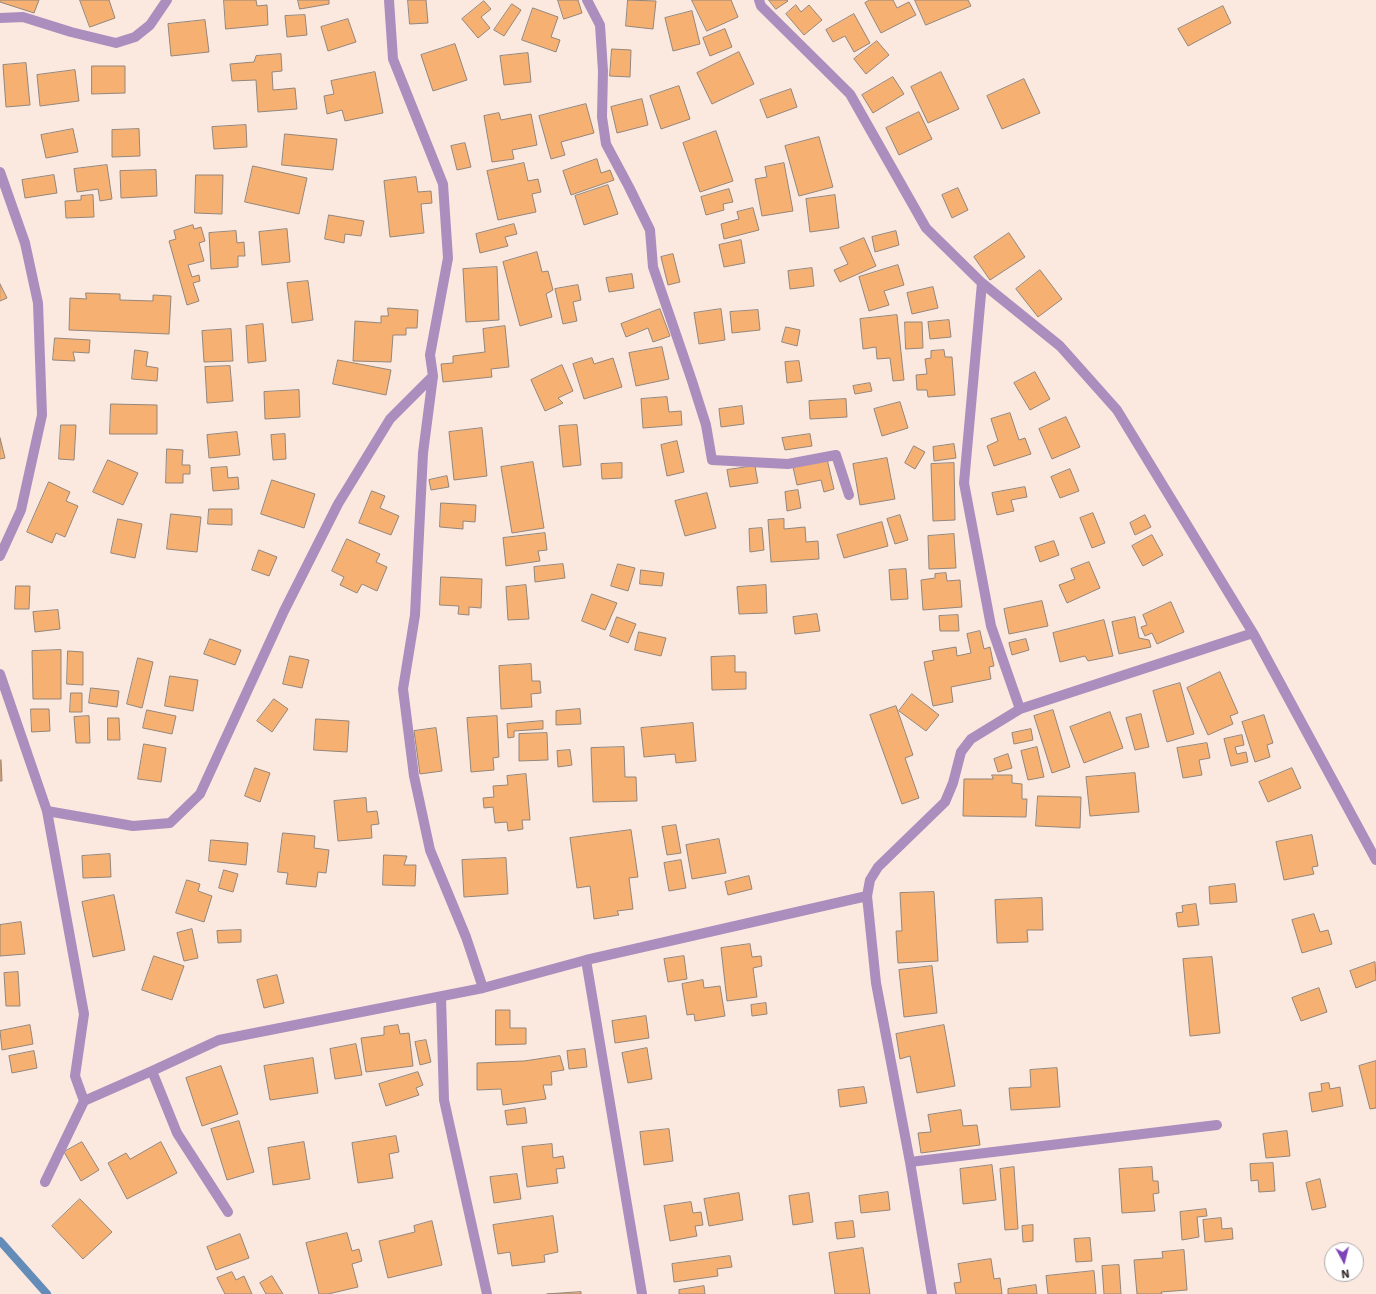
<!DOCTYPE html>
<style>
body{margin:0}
#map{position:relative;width:1376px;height:1294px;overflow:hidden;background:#fbe8df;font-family:"Work Sans",sans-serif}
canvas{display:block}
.north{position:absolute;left:1324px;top:1242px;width:40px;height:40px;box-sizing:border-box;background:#fff;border:1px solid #aeabaa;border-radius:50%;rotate:173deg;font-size:11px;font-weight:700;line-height:16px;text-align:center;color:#352e2b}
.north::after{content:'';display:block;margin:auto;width:14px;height:18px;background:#7f43b9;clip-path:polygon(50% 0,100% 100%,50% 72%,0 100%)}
</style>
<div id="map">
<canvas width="1376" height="1294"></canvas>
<div class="north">N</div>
</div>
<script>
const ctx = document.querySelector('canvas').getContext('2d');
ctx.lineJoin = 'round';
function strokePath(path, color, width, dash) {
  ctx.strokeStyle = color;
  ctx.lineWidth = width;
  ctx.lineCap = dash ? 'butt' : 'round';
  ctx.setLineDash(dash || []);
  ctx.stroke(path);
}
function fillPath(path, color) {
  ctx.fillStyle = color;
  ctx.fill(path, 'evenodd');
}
strokePath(new Path2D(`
 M0,1241L47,1294`), '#638cb8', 8);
const building = new Path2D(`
 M0,0H39L34,13L0,2Z
 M80,0H109L115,18L90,27Z
 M224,0H256L257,6L267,5L268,25L226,29Z
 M298,0H329V4L300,9Z
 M408,0H426L428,23L410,24Z
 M558,0H578L582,13L564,19Z
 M628,0L656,1L653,29L626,26Z
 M692,0H731L738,17L707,31Z
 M769,0H787L788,1L776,9Z
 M870,0H893L897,8L909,2L916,15L881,33L865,3Z
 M915,0H968L971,6L926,25Z
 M484,1L491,9L481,17L490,28L478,38L462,19Z
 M512,4L521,10L504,36L494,30Z
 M796,5L801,12L809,5L822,20L804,35L786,14Z
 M1223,6L1231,23L1188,46L1178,29Z
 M533,8L558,17L551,37L560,40L556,52L522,40Z
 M692,11L700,44L673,51L665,18Z
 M854,14L870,43L854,52L845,36L833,42L826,30Z
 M305,15L307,35L287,37L285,16Z
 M348,19L356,42L328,51L321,27Z
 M205,20L209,52L171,56L168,24Z
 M725,29L732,47L710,56L703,38Z
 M877,41L889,55L866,74L854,59Z
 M455,44L467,80L433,91L421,55Z
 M612,49L631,50L630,77L610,76Z
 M739,52L754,84L712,104L697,73Z
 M528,53L531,82L504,85L500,56Z
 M281,54L282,71L272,72L273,90L295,88L297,109L258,112L256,80L232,81L230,64L254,62L256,56Z
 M26,63L30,105L6,107L3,65Z
 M92,66H125V93L92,94Z
 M75,70L79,101L40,106L37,75Z
 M375,72L383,113L345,121L342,110L327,114L324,96L334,94L331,81Z
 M941,72L959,109L928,123L911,87Z
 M893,77L904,94L873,113L862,95Z
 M1024,79L1040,113L1002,129L987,96Z
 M679,86L690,119L661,129L650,96Z
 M791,89L797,107L767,118L760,100Z
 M642,99L648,125L617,133L611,107Z
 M586,104L594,133L561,142L565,155L551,159L539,116Z
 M919,112L932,139L899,155L886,128Z
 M499,113L501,120L531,114L537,145L512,150L514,159L492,162L484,116Z
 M246,125L247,147L214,149L212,127Z
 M73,129L78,152L46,158L41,135Z
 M139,129L140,156L112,157V130Z
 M716,131L733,181L700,192L683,143Z
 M285,134L337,139L333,170L282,165Z
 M819,137L833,187L799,196L785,146Z
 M465,143L471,167L457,170L451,146Z
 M597,159L601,173L610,170L614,180L571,195L563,171Z
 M524,163L528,181L538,179L541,192L532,194L536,212L498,220L487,171Z
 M784,163L793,211L762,216L755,179L767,177L765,167Z
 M107,165L112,199L100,201L98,189L77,192L74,169Z
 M253,166L307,178L299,214L245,202Z
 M156,170L157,196L121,198L120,171Z
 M54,175L57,193L25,198L22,180Z
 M196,175H223L222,214L195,213Z
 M416,177L418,192L431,191L432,203L421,204L424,233L390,237L384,181Z
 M608,185L618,214L584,225L575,196Z
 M958,188L968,210L952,218L942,195Z
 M729,189L733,202L723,204L724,210L706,215L701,197Z
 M93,195L94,217L66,218L65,201L81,200V196Z
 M835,195L839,228L810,232L806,199Z
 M753,208L759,230L724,239L721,224L739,219L737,212Z
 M329,215L364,221L361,236L345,234L344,243L325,239Z
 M514,224L517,234L505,237L508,246L480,253L476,234Z
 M193,225L194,229L201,227L205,241L199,243L204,261L188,265L192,277L199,275L200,281L193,283L199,301L187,305L169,241L176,239L174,231Z
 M287,229L290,262L262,265L259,232Z
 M236,231L237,243L244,242L245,256H238V267L211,269L209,233Z
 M896,231L899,245L875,252L872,237Z
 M1009,233L1025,257L990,280L974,257Z
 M864,238L876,266L840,282L834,270L848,264L840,248Z
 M741,240L745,263L724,267L719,245Z
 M537,252L542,272L548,271L553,290L546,294L552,317L520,326L503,262Z
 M673,254L680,282L668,285L661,257Z
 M898,265L904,285L884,291L889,305L869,311L859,277Z
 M497,267L499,320L466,322L463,269Z
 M812,268L814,286L790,289L788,271Z
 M1040,270L1062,299L1038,317L1016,289Z
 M632,274L634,288L609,292L606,278Z
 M308,281L313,320L292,323L287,283Z
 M0,284L7,298L0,301Z
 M578,285L581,300L573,302L577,321L563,324L555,289Z
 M933,287L938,308L912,314L907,293Z
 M86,293L120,294V300L153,301V295L171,296L169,334L69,330L70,298L86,299Z
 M388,308L418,310L417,328H406V335H393L391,362L353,361L355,321L381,323V316H388Z
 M660,309L670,336L653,342L648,328L626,337L621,324Z
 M721,309L725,340L699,344L694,313Z
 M758,310L760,330L732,333L730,312Z
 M897,315L904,380L893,381L890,358L877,359L876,347L863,349L860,319Z
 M949,320L951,337L930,339L928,322Z
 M905,322H922L923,348L906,349Z
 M263,324L266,361L248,363L246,326Z
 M505,326L509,367L491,369L492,377L443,382L441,364L453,363V356L485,352L483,329Z
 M786,327L800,330L797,346L782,342Z
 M231,329L233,361L204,362L202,331Z
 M55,338L90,340L89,353L73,352L75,361L53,360Z
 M662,347L669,379L636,386L629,353Z
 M135,350L148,352L146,366L158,368L157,381L132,379Z
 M944,350L945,357H952L955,395L928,397L927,390H917L916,375L927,374L925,359L931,358V351Z
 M592,358L594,364L613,358L622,387L584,399L573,364Z
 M338,360L391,370L386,395L333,384Z
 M799,361L802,381L787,383L785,362Z
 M562,365L573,391L558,398L563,403L545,411L531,380Z
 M230,366L233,401L207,403L205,367Z
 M1035,372L1050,399L1030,410L1014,383Z
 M870,383L872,391L855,394L853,386Z
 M299,390L300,417L265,419L264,392Z
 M667,397L669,412L681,411L682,425L643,428L641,399Z
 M846,399L847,417L810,419L809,401Z
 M900,402L908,428L882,436L874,409Z
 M111,404L157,405V434H110Z
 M742,406L744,424L721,427L719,409Z
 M1010,413L1019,440L1025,438L1031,454L994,466L987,446L998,441L991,419Z
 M1066,417L1080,447L1052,459L1039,429Z
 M61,425H76L74,460L59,459Z
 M577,425L581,465L563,467L559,426Z
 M482,428L487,476L454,480L449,432Z
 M237,432L240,455L209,458L207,435Z
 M285,434L286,459L273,460L271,435Z
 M810,434L812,446L785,450L782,438Z
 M0,438L5,458L0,459Z
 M677,441L684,472L667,476L661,445Z
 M954,444L956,458L934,461L933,447Z
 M914,446L925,452L915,469L905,463Z
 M167,449L183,450L182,465H190V474H183V483H166Z
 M887,458L895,499L860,505L853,464Z
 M827,459L834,489L824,492L821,480L797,485L793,467Z
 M108,460L138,473L123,505L93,492Z
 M533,462L544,528L512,533L501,467Z
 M622,463V478L602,479L601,464Z
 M954,463L955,520L933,521L931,464Z
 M755,466L758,483L730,487L727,470Z
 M227,467L228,478L238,477L239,489L213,491L211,468Z
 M1070,469L1079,491L1060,498L1051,477Z
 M447,476L449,487L431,490L429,480Z
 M272,480L315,494L304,528L261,514Z
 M49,482L70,492L66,501L78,506L65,537L56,533L52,543L27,532Z
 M1025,487L1027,497L1011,500L1014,511L997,515L992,493Z
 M798,490L801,508L787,511L785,492Z
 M372,491L385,496L380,508L399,516L391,535L359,523Z
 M707,493L716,528L685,536L675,501Z
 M441,503L476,505L475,522L463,521V529L440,527Z
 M209,509H232V525L208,524Z
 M1093,513L1105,543L1092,548L1080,518Z
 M171,514L201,517L197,552L167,549Z
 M900,515L908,540L895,544L887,519Z
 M1145,515L1151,527L1135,535L1130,523Z
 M118,519L142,524L135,558L111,553Z
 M784,519V529L805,527L806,542L818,541L819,559L771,562L768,520Z
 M882,522L888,546L844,558L837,535Z
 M762,528L764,550L750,552L749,529Z
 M545,533L547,550L538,551L540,561L506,566L503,538Z
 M954,534L956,568L929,569L928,536Z
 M1152,535L1163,555L1143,566L1132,546Z
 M347,539L380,554L376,562L387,567L377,591L362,584L357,593L340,585L344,577L332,571Z
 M1054,541L1059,555L1040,562L1035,547Z
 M259,550L277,557L269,576L252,570Z
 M1089,562L1100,588L1067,603L1059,585L1075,579L1071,569Z
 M563,564L565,578L535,582L534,567Z
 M618,564L635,568L628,591L611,586Z
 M906,569L908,599L891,600L889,570Z
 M641,570L664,573L662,586L640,584Z
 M946,573L947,581L960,580L962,607L923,610L921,580L935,578V574Z
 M441,577L482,579L481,608L469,607V615L458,614L459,606L440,605Z
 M526,585L529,619L508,620L506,587Z
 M766,585L767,613L739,614L737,587Z
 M16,586H30L29,609H15Z
 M592,594L617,603L605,630L582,621Z
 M1042,601L1048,626L1009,634L1004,609Z
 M1171,602L1184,632L1157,644L1152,633L1145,636L1141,627L1147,625L1143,615Z
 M58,610L60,629L35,632L33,612Z
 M817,614L820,631L795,634L793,617Z
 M958,615L959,631H940L939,616Z
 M617,617L636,624L628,643L610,636Z
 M1135,617L1139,638L1149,640L1151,647L1119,654L1112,622Z
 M1104,620L1113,656L1088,661L1085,656L1060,662L1053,633Z
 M980,631L984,649L990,647L994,666L989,667L991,679L951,687L953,702L933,706L924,662L934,660L932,651L956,647L957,656L971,653L967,634Z
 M639,632L666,638L661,656L635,650Z
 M210,639L241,650L235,665L204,654Z
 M1026,639L1029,650L1012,655L1009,643Z
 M61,650V699H33L32,651Z
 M68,651L83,652V685L67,684Z
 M290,656L309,660L302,688L283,684Z
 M735,656V672H746V689L712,690L711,657Z
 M138,658L153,662L142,708L127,704Z
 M531,664L532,681H540L541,693L531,694L532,707L501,709L499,666Z
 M1220,672L1238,713L1230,716L1233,724L1208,735L1187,688Z
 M170,676L198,680L193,711L165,706Z
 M1180,683L1194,734L1167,742L1153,691Z
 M91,688L119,691L117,707L89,703Z
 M71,693H82V712H70Z
 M912,694L939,715L926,731L899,711Z
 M274,699L288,709L272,732L257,721Z
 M896,706L913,755L905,758L919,798L902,804L870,715Z
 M31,709H49L50,731L32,732Z
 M580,709L581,724L556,725V711Z
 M147,710L176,716L172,734L143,728Z
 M1053,710L1070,767L1052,773L1034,716Z
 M1110,712L1123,748L1084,763L1070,727Z
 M1141,714L1149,747L1135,750L1126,718Z
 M1264,715L1273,743L1267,745L1270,757L1255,762L1242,722Z
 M89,716L90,743H76L74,717Z
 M497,716L499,757L493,758L494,770L471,772L467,718Z
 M108,718H119L120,740H108Z
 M316,719L349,721L347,752L314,750Z
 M543,721V729L514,731V737L508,738L507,724Z
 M693,723L696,761L676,763L675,754L644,757L641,728Z
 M436,728L442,771L420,774L414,731Z
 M1031,729L1033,740L1014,744L1012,733Z
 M547,733L548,760L519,761V734Z
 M1242,735L1244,745L1235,747L1237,754L1246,752L1248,762L1231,766L1224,739Z
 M1207,743L1210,758L1199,760L1202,775L1183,778L1177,748Z
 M144,744L166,748L161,782L138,779Z
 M624,747L625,777H636L637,801L593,802L591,748Z
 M1037,747L1044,777L1028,780L1021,751Z
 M570,750L572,765L558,767L557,751Z
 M1008,754L1012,768L998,772L994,759Z
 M1,760L2,781H0V761Z
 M255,768L270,773L260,802L245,796Z
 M1292,768L1301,788L1268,802L1259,782Z
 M1135,773L1139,812L1090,816L1086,777Z
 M526,774L530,820H522L523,829L508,831L507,822L495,823L493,807L484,808L483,798L494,797L493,786L508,785L507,776Z
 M992,775H1012V783L1022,784V799H1027L1026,817L963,816L964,779H993Z
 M1038,796L1081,797L1080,828L1036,826Z
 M366,798L367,812L377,811L379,824L371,825L372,838L338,841L334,801Z
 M676,825L681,853L667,855L662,827Z
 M631,830L638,877L629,878L633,909L617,911L619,915L594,919L590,886L577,888L570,838Z
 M283,833L315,836L314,848L329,850L326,873L318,872L316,887L286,884L288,873L278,872Z
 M1312,835L1318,866L1312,867L1314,874L1284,880L1276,842Z
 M719,839L726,873L692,879L686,845Z
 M211,840L248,843L246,865L209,861Z
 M110,854L111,877L83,878L82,856Z
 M384,855L407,856L404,865H416L415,886L383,885Z
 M506,858L508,894L464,897L462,860Z
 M681,860L686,888L669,891L664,863Z
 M224,870L238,874L233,892L219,888Z
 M749,876L752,889L728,895L725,882Z
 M187,880L200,884L198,891L212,896L204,922L176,913Z
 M1235,884L1237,902L1210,904L1209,887Z
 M934,892L938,961L898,963L896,931H902L900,893Z
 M114,895L125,950L93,957L82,902Z
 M1042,898L1043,930H1027L1028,942L997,943L995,900Z
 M1196,904L1199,925L1178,927L1176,913L1183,912L1182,906Z
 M1314,914L1320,932L1328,930L1332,944L1302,953L1292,920Z
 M21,922L25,954L0,956V925Z
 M192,929L198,958L184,961L177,933Z
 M241,930V942L218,943L217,931Z
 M750,944L752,957L761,956L762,966L753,968L757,997L727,1001L721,948Z
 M154,956L184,966L172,1000L142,990Z
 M684,956L687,979L668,982L664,959Z
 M1212,957L1220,1033L1190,1036L1183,959Z
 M1375,962L1376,980L1356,988L1350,971Z
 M932,966L937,1013L904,1017L899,970Z
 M18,972L20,1006H6L4,973Z
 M277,975L284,1003L264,1008L257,980Z
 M703,980L704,988L720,986L725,1016L695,1021L694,1014L687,1015L682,984Z
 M1319,988L1327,1012L1301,1021L1292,998Z
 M766,1003L767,1014L752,1016L751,1005Z
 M496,1010H510V1028H526V1044L496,1045Z
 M646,1016L649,1038L615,1043L612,1021Z
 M30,1025L33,1044L2,1050L0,1031Z
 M398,1025L400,1034L409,1033L413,1066L366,1072L361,1038L384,1035V1027Z
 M944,1025L955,1086L917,1093L910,1056L900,1059L896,1034Z
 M426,1040L431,1062L420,1065L415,1042Z
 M356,1044L362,1075L335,1079L330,1049Z
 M647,1048L652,1079L628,1083L622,1053Z
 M585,1049L587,1067L569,1069L567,1051Z
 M34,1051L37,1068L12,1073L9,1056Z
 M560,1056L564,1070L551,1072L552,1085H543L546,1099L503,1105L501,1089L477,1090V1063L524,1061Z
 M313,1058L318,1093L270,1100L264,1066Z
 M1376,1061V1108L1370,1109L1359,1066Z
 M221,1066L238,1114L202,1126L186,1078Z
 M1057,1068L1060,1107L1011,1110L1009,1088L1031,1087L1030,1070Z
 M418,1072L423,1085L416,1088L419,1095L386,1106L379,1084Z
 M1329,1083L1330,1089L1340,1087L1343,1106L1312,1112L1309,1093L1322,1091L1321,1084Z
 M864,1087L867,1103L840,1107L838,1090Z
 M525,1108L527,1123L507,1125L505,1111Z
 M961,1110L963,1126L977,1125L980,1145L921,1153L918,1133L931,1132L928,1115Z
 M239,1121L254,1172L227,1180L211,1129Z
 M669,1129L673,1161L644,1165L640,1132Z
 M1287,1131L1290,1156L1266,1158L1263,1134Z
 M396,1136L399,1152L389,1154L393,1178L358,1183L352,1143Z
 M82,1142L99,1170L81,1181L64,1152Z
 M161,1142L177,1173L127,1199L108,1163L126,1153L130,1159Z
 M304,1142L310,1179L273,1185L268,1148Z
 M552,1144L553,1158L563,1156L565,1168L556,1169L558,1183L527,1187L522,1147Z
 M1273,1163L1275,1191L1259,1192L1258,1180L1251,1181L1250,1164Z
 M992,1165L996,1200L963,1204L960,1169Z
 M1014,1167L1018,1229L1005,1230L1000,1169Z
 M1152,1167L1153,1181H1158L1159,1193L1153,1194L1155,1211L1122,1213L1119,1169Z
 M517,1174L521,1199L494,1203L490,1177Z
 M1320,1179L1326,1207L1312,1210L1306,1183Z
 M888,1192L890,1210L861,1213L859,1196Z
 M739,1193L743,1220L709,1226L704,1199Z
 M809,1193L813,1222L793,1225L789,1196Z
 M80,1199L112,1232L83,1259L52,1226Z
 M691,1202L693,1213L701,1212L703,1225L695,1226L697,1236L670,1241L664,1206Z
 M1206,1209L1207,1216L1197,1217L1199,1237L1182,1240L1180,1212Z
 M553,1216L558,1252L544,1255L545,1262L512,1266L510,1252L498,1254L493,1225Z
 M1221,1218L1222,1229L1232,1228L1233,1239L1205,1242L1203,1220Z
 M432,1221L442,1265L388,1278L379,1241L415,1232L414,1226Z
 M853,1221L855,1237L837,1239L835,1223Z
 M1033,1225V1241L1023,1242L1022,1226Z
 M347,1233L352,1251L359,1249L362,1261L352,1264L358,1287L328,1294H319L306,1243Z
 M240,1234L249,1258L216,1270L207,1247Z
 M1090,1238L1092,1261L1076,1262L1074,1239Z
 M863,1248L870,1294H835L829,1253Z
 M1184,1250L1187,1290L1161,1292L1162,1294H1137L1134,1260L1163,1258L1162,1252Z
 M730,1256L732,1267L717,1269L718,1276L674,1282L672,1264Z
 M991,1259L994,1279L1000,1278L1002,1294H956L954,1283L961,1282L958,1264Z
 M1119,1265L1121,1294H1104L1102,1266Z
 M1094,1271L1096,1294H1048L1046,1276Z
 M232,1272L236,1280L244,1276L252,1294H225L217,1278Z
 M272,1276L283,1294H266L260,1283Z
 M1036,1285L1037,1294H1008V1289Z
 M704,1286L705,1294H679V1290Z
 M581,1292V1294H547Z`);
fillPath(building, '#f6b172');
strokePath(building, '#94867a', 1);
strokePath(new Path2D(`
 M389,0L393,59L443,184L448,258L430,355L433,376L423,453L415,615L403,689L414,776L430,850L466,937L483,988
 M587,0L600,25L603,71L602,117L606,144L629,187L650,230L653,267L692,381L706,425L712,460L788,464L836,455L849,495
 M759,0L761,6L850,94L926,228L982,283L1060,346L1117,410L1253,633L1376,860
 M0,18L23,17L71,32L116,43L135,37L150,25L167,0
 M0,172L25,243L38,303L42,415L21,510L0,556
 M982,283L964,483L991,626L1020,709
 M0,674L47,811L84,1014L75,1076L84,1101
 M47,811L133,826L170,823L200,794L284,611L338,504L390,419L433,376
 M586,960L642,1294
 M441,997L444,1100L487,1294
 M910,1162L1217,1125
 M45,1182L84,1101L152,1071
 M228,1212L177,1133L152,1071L219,1040L483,988L586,960L867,896
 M932,1294L910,1162L876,983L867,896L870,880L878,867L945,802L953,783L961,752L971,739L1020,709L1253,633`), '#ab8dbe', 10);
</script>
